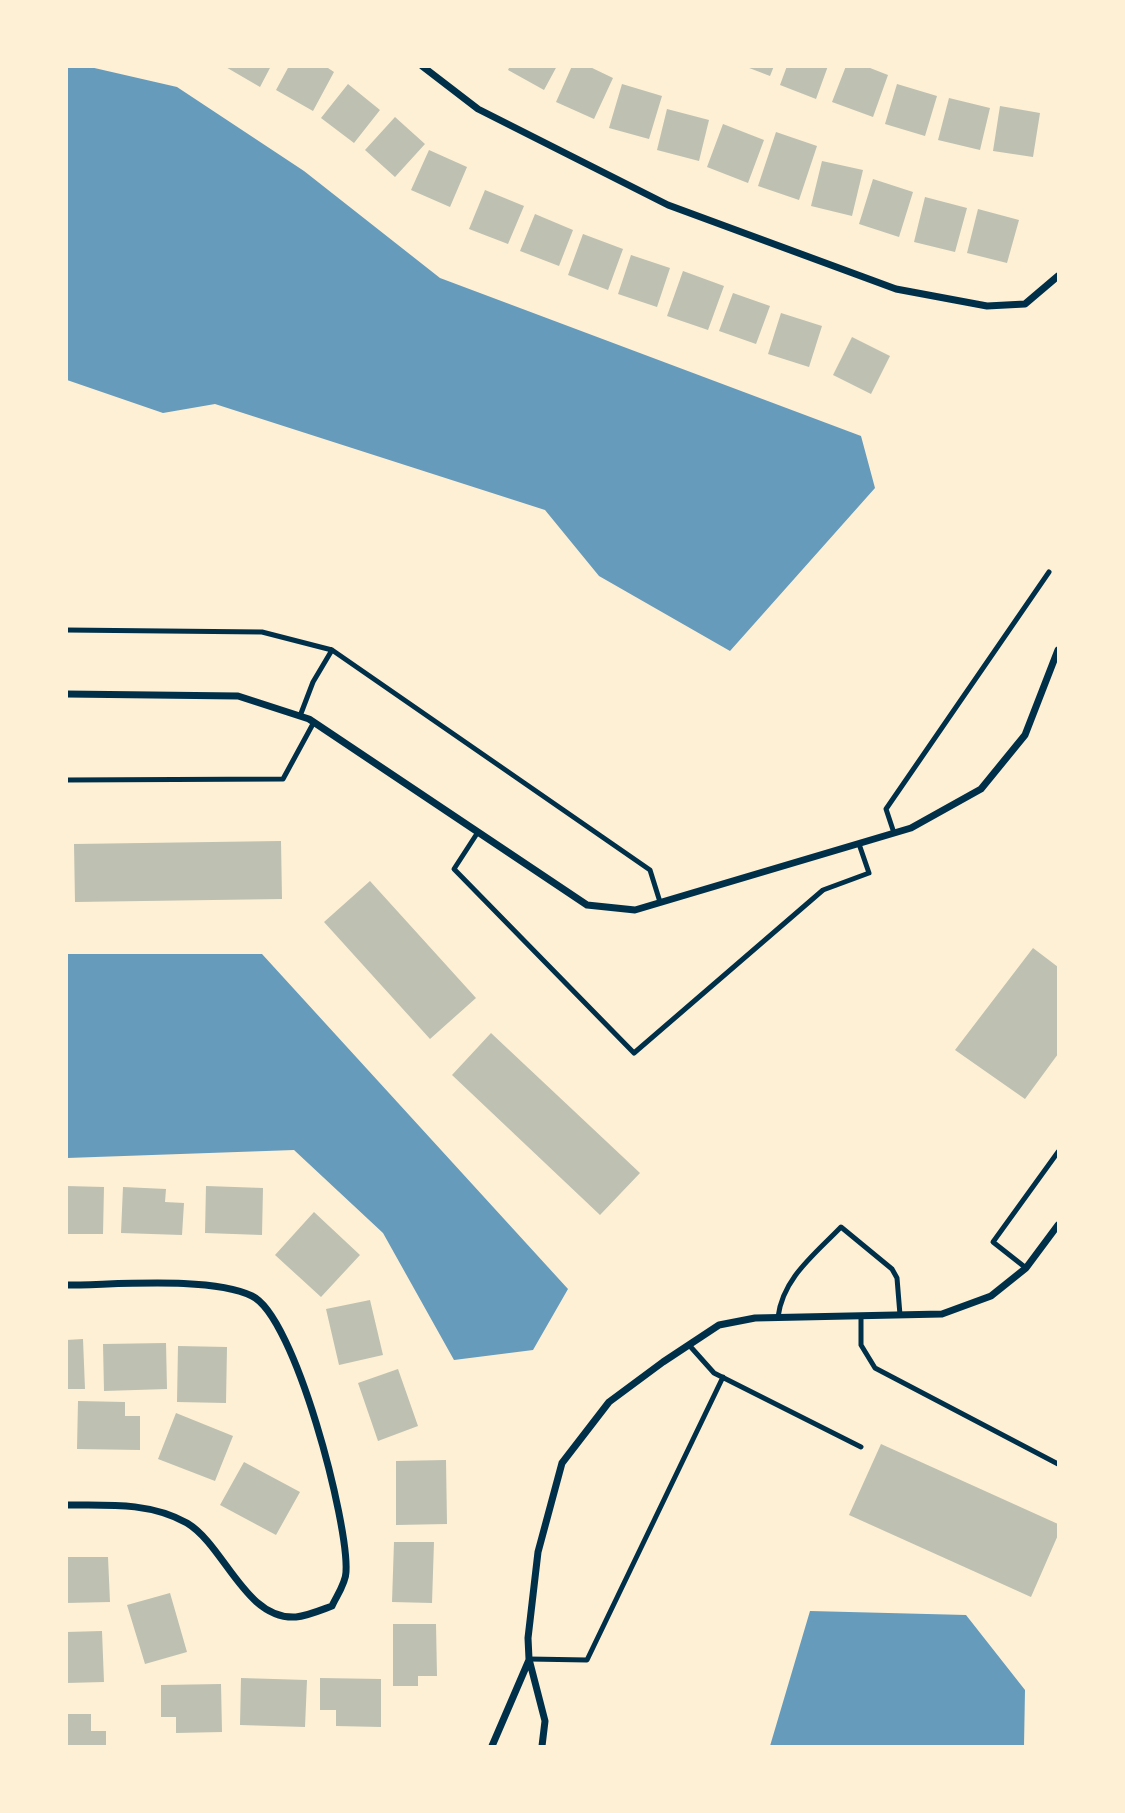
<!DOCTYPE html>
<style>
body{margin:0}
#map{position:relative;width:1125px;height:1813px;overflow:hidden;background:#fdf0d5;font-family:Mulish,sans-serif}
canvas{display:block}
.frame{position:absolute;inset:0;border:68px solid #fdf0d5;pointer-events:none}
</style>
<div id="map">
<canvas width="1125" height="1813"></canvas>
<div class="frame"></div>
</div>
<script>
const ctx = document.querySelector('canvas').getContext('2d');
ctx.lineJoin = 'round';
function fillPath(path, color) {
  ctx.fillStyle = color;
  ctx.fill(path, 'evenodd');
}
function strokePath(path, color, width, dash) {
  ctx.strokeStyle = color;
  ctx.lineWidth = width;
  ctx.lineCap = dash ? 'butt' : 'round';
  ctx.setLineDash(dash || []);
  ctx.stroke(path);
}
fillPath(new Path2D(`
 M67,66L90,67L177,87L304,171L440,278L861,436L875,488L730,651L599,576L545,510L215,404L163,413L67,380Z
 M66,954H262L568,1289L533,1350L454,1360L383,1233L294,1150L67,1158Z
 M810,1611L966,1615L1025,1690L1024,1746H770Z`), '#669bbc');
fillPath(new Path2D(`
 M224,66H271L260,87Z
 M289,66H325L334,72L313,111L276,90Z
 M510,66H557L544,90L508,70Z
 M572,66H588L613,78L594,119L556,102Z
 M744,66H774L770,76Z
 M787,66H828L816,99L780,85Z
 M846,66H865L888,75L873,117L832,102Z
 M348,84L380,110L354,143L321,118Z
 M622,84L662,96L649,139L609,128Z
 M897,84L937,96L925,136L885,124Z
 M949,98L990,108L980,150L938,140Z
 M1000,106L1040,113L1033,157L993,151Z
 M667,109L709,120L699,161L657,150Z
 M395,117L425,144L395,177L365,150Z
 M723,124L764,140L748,183L707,167Z
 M776,132L817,146L799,200L758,186Z
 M429,150L467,167L450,207L411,190Z
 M822,161L863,170L852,216L811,206Z
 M873,179L913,192L899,237L859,224Z
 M485,190L524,206L508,244L469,229Z
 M925,197L967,208L955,252L914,242Z
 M978,209L1019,220L1007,263L967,253Z
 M535,214L573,230L559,266L520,251Z
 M583,234L623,249L608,290L568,275Z
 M631,255L670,268L657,307L618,294Z
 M683,271L724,286L708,330L667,316Z
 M733,293L770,306L756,344L719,331Z
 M781,313L822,326L809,367L768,354Z
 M852,337L890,356L871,394L833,375Z
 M281,841L282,899L75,902L74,844Z
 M370,881L476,998L430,1039L324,922Z
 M1033,948L1058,967V1054L1025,1099L955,1050Z
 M491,1033L640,1173L600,1215L452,1075Z
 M66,1186L104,1187L103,1234H66Z
 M206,1186L263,1188L262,1235L205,1233Z
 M123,1187L166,1189L165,1202L184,1203L182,1235L121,1233Z
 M314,1212L360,1255L321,1297L275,1255Z
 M370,1300L383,1355L339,1365L326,1309Z
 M83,1339L85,1389H66V1340Z
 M166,1343L167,1389L104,1391L103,1344Z
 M178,1346L227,1347L226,1403L177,1402Z
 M398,1369L418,1426L378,1441L358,1383Z
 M78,1401L125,1402V1416H140V1450L77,1449Z
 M176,1413L233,1436L215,1481L158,1459Z
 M881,1444L1058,1524V1535L1031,1597L849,1515Z
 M446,1460L447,1524L396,1525V1461Z
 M244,1462L300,1492L276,1535L220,1505Z
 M394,1542H434L432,1603L392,1602Z
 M66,1557H108L110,1602L66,1603Z
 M170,1593L187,1652L145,1664L127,1605Z
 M393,1624H436L437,1676H418V1686H393Z
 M102,1631L104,1682L66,1683V1632Z
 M241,1678L307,1680L305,1727L240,1725Z
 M320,1678L381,1679V1727L336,1726V1710H320Z
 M221,1684L222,1732L176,1733V1717H161V1685Z
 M66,1714H91V1731H106V1746H66Z`), '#bec0b2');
strokePath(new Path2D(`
 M66,630L262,632L332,650L650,870L660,902
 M300,716L313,682L332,650
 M66,780L283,779L314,722
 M478,832L454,869L634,1053L823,890L869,873L859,844
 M894,833L886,809L1049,572
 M1026,1268L993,1242L1058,1152
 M861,1316V1345L875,1368L1058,1464
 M778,1317C783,1278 814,1255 841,1227L892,1269L897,1278L900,1315
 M689,1345L714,1373L861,1447
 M529,1659L587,1660L723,1377`), '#003049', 5);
strokePath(new Path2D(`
 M422,66L478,109L668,205L896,289L987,306L1025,304L1058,276
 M66,694L238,696L309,719L587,905L635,910L911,828L981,789L1025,735L1058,650
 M66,1285C114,1285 210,1276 252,1296C295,1316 349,1524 346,1572C346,1583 336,1597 332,1606C321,1610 307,1616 296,1617C245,1620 225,1546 187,1523C150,1502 107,1505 66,1505
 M492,1746L529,1660
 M542,1746L545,1721L529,1659L528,1638L538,1552L562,1463L609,1402L663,1362L719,1325L755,1318L942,1314L991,1296L1026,1268L1058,1225`), '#003049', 7);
</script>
